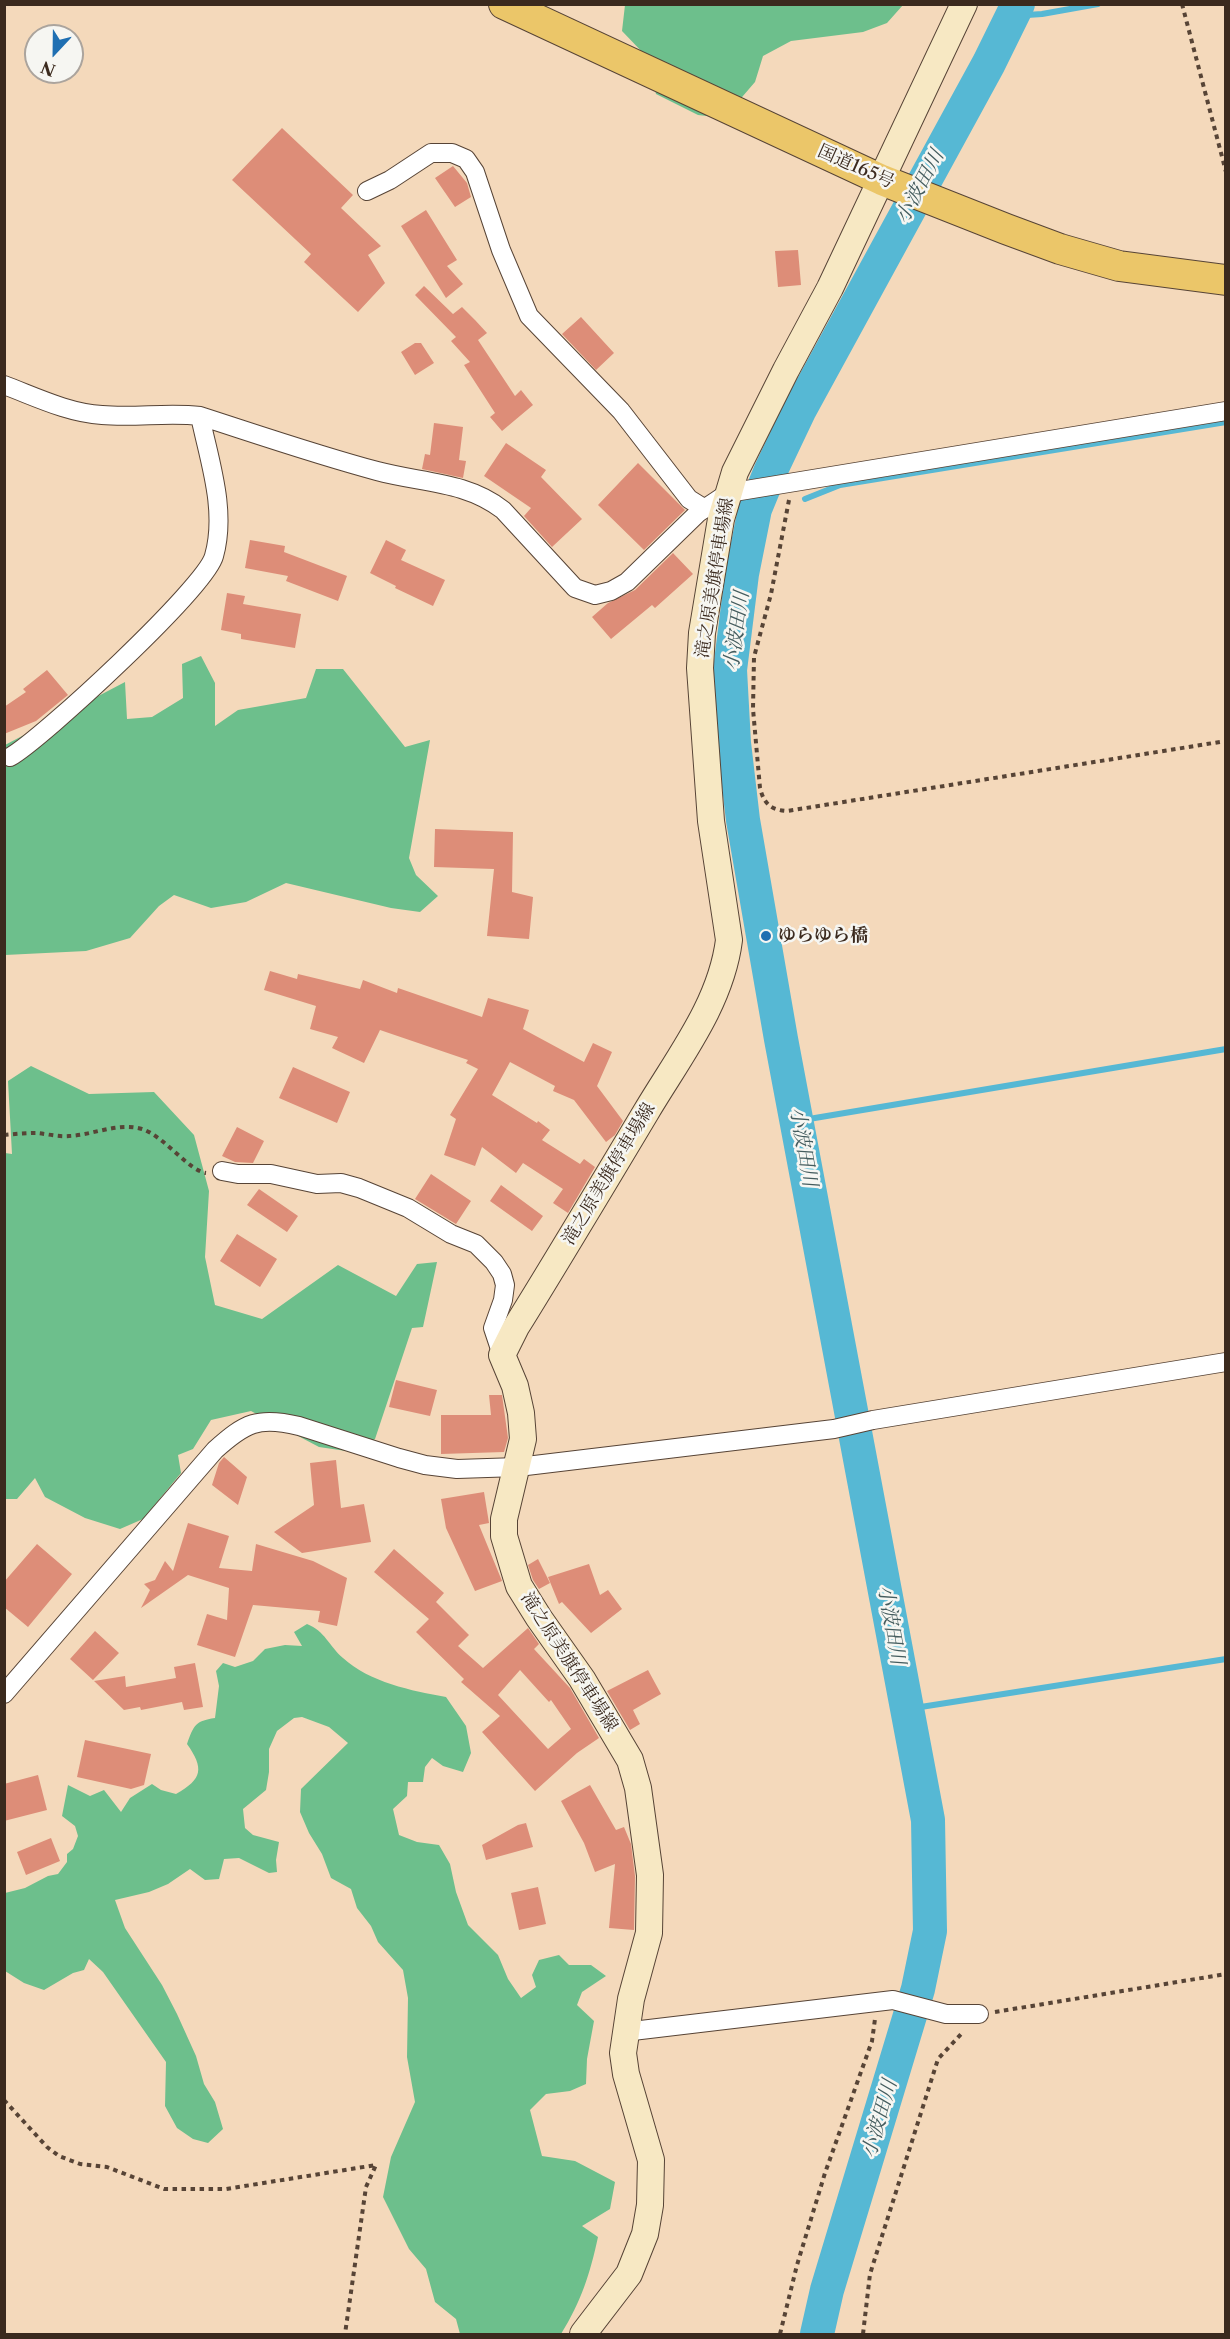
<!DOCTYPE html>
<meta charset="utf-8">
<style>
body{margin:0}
#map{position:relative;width:1230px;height:2339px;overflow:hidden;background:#f4d9bb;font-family:"Libre Caslon Text",serif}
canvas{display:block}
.frame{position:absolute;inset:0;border:6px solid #3b2a1e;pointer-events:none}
.north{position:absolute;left:24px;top:24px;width:60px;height:60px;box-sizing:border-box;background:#f6f6f2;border:2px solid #aba49d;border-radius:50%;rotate:202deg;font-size:16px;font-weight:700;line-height:24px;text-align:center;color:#3b2a1e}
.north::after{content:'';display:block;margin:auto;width:21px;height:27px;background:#1f6fb2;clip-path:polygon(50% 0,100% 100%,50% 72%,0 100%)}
</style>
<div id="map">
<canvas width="1230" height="2339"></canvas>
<div class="frame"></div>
<div class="north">N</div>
</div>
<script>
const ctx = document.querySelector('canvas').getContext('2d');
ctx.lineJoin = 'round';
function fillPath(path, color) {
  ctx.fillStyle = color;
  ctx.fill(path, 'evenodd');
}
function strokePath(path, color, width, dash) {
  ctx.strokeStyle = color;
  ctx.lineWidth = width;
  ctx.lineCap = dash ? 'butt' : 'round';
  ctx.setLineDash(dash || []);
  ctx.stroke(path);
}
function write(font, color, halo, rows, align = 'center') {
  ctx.font = font + ' "Libre Caslon Text","Noto Serif JP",serif';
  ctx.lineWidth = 5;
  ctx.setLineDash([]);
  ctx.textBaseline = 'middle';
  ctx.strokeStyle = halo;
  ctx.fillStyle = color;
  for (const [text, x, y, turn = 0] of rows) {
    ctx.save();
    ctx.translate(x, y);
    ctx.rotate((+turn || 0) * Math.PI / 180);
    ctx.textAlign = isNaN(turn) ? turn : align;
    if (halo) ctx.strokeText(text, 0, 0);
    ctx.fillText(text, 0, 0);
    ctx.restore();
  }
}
fillPath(new Path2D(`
 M625,5H903L887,23L863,32L791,41L763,56L755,82L724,118L698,115L656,94L647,57L622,31Z
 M201,656L215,683V726L238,710L306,698L316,669H343L405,747L430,740L409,858L416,875L438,896L420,912L391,908L286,883L246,902L211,908L174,895L159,906L130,938L86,951L5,955V745L125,682L127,719L152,717L183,698L182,664Z
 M31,1066L89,1094L154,1092L194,1135L209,1191L205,1257L215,1305L262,1319L338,1265L396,1296L417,1264L437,1262L423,1327L412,1328L375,1439L353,1452L319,1447L251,1411L211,1420L193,1449L178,1455L181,1473L143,1519L120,1529L85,1518L45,1497L35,1478L17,1499H5V1153L12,1154L8,1081Z
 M307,1624C325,1631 329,1646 343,1658C369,1682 412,1691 446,1697L466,1726L471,1753L463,1772L443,1766L432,1758L425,1767L423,1782H408L407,1796L393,1809L399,1835L417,1842L439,1845L450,1864L456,1892L468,1925L498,1955L508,1979L521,1998L536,1987L532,1975L539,1960L559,1955L569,1965H591L606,1976L582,1992L577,2005L594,2021L587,2059L586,2084L570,2091L546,2094L530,2110L542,2156L575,2161L615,2182L610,2209L582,2226L598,2237C590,2274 581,2302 561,2334H460L456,2319L435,2302L426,2269L409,2249L383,2197L391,2157L415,2102L407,2057L408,1998L403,1970L378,1942L371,1926L357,1908L351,1889L331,1878L322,1854L309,1833L300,1812L301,1789L348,1743L329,1727L302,1717L294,1718L277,1731L269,1749V1772L266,1790L243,1809L245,1828L253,1835L279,1842L276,1860L277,1872L269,1873L239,1858L224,1859L219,1879L205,1880L190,1869L168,1884L149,1892L115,1900L125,1928L162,1985L177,2014L196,2056L204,2084L215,2102L223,2129L208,2143L193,2139L177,2128L165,2106L166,2062L103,1972L89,1959L84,1970L73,1973L44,1990L24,1983L5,1971V1893L25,1888L48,1876L58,1874L67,1862V1854L73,1849L78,1836L75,1826L62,1816L68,1785L90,1796L104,1790L121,1812L130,1798L152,1784L161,1790L176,1794C203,1779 204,1768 187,1744C194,1725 195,1721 215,1718L219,1686L216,1671L223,1663L235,1667L253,1661L265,1649L285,1645L302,1646L294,1632Z`), '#6dbf8c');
strokePath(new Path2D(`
 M1012,16L1042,14L1098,4
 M805,499L840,485L1226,422
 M797,1121L1226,1049
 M908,1709L1226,1659`), '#56b8d4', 6);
strokePath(new Path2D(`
 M817,2334L827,2290L918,1989L930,1931L928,1820L781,1039L743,820L734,743L730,670L742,574L755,509L771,470L800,409L989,63L1018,4`), '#56b8d4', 34);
fillPath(new Path2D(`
 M282,128L353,195L341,208L381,246L368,255L385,283L358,312L304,262L311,254L232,180Z
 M453,166L467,183L471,197L455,207L435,178Z
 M426,210L457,260L447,266L463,284L446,298L401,226Z
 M798,250L801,285L778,287L775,251Z
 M424,286L453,314L462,307L475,320L487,333L478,340L515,396L521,390L533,405L502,431L490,417L495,413L464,365L470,362L451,341L456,337L415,295Z
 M581,317L614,353L596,370L562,334Z
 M415,343H421L434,363L415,375L401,352Z
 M434,423L463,427L459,460L466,461L463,478L422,469L425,454L430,455Z
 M506,443L546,470L541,477L582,519L552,547L524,516L531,508L484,476Z
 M638,463L685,510L644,550L598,505Z
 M250,540L285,546L284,552L347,576L338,601L286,581L288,576L245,568Z
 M386,540L406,550L401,560L445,580L433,606L395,588L396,586L370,573Z
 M673,553L693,574L655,608L652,605L611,639L592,617L608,603L635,590Z
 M227,593L245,596L243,604L301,614L295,648L241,639V634L221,630Z
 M47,670L68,695L36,721L4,734V707L26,692L23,689Z
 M435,829L513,832L512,892L533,897L529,939L487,936L494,869L434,867Z
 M270,971L297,979L298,974L360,989L363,980L397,993L398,988L482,1017L488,998L529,1010L523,1029L584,1062L593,1043L612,1052L597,1086L623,1121L615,1135L606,1142L574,1100L553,1091L555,1086L510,1062L492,1095L537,1123L538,1121L550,1130L542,1140L580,1164L584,1159L595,1167L568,1213L553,1203L563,1189L523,1163L516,1173L482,1147L475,1166L444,1155L456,1119L450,1115L478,1069L466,1063L468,1060L380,1030L364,1063L332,1048L338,1037L310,1029L316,1006L264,990Z
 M293,1067L350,1092L337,1123L279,1098Z
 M237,1127L264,1141L253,1163L235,1162L222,1156Z
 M431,1174L471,1201L456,1224L415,1199Z
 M501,1185L543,1216L532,1231L490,1201Z
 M259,1189L298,1216L287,1232L247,1205Z
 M237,1234L277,1259L260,1287L220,1261Z
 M396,1380L437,1390L430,1416L389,1407Z
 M489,1395H502L508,1438L504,1452L441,1454V1415H491Z
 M224,1457L247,1477L238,1505L212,1485L219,1463Z
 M336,1460L341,1508L364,1504L371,1542L302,1553L274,1532L314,1505L310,1463Z
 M484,1492L489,1523L479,1525L502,1581L475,1591L446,1528L441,1499Z
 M188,1523L229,1536L219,1568L252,1571L256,1544L313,1561L347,1578L337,1626L318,1622L320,1611L253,1605L235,1657L197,1645L207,1614L227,1620L229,1588L188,1575L141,1608L150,1590L144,1584L155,1580L165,1561L173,1571Z
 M37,1544L72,1574L28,1627L4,1607V1582Z
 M394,1549L444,1593L436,1602L469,1635L458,1646L483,1668L528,1628L539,1644L534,1649L570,1688L599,1738L577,1753L535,1791L482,1732L500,1716L461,1682L464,1679L416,1632L429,1619L374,1572ZM520,1670L549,1702L551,1700L571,1729L548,1749L498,1695Z
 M538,1559L550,1583L539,1589L533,1580L528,1565Z
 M589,1564L600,1595L608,1590L622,1609L591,1633L562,1602L559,1604L548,1577Z
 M95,1631L119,1653L93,1680L70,1659Z
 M195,1663L203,1707L184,1710L182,1702L141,1710L140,1707L124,1710L94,1681L125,1676L126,1687L176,1678L174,1667Z
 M648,1670L661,1694L633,1710L640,1724L630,1730L607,1691Z
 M85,1740L151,1754L144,1785L131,1789L77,1777Z
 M38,1775L47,1810L4,1821V1784Z
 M590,1785L616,1830L624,1827L631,1844L635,1876L634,1930L609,1928L615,1864L595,1872L584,1843L561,1801Z
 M526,1823L533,1847L486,1860L482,1845L518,1825Z
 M51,1838L60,1861L26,1875L17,1852Z
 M538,1887L546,1924L519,1930L511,1893Z`), '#dd8d78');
const minor = new Path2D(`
 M367,191L390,180L431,153H452L466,159L475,172L501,250L529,316L621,411L689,499L705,509
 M4,385C36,397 68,413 102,415C135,418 168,412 200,416C259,435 317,455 377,471C421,483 466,481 503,510L575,588L595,595L611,591L627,582L698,513L728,493L1226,411
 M10,757C42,739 206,587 214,556C227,510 209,460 200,416
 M222,1171L238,1174H271L317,1184L341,1183L359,1188L408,1208L451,1234L476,1244L494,1262L502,1274L505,1285L503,1300L493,1328L502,1355
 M4,1694L215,1450C245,1423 258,1416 299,1426L399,1458L425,1465L457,1469L518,1467L834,1429L873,1420L1226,1362
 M624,2032L893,2000L946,2014H979`);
const secondary = new Path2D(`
 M583,2334L629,2274L645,2234L650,2205L651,2160L626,2074L623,2053L631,1999L649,1933L650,1875L638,1788L630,1760L582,1679L539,1618L519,1586L504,1536V1519L523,1439L521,1413L515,1386L502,1355L516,1327C560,1256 603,1184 646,1112C678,1058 721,1004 729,940L711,821L700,668L702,633L721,519L735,472L786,370L830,288L964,4`);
const trunk = new Path2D(`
 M504,4L882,180L1006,229L1060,249L1119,266L1226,280`);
strokePath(minor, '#574436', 20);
strokePath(secondary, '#574436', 28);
strokePath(trunk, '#574436', 32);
strokePath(new Path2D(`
 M1182,4L1226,172
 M789,500L771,594L754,657L753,709L760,788C764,804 771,810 787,811L1226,741
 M4,1135C15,1134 26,1133 37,1133C47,1134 59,1137 69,1136C93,1135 118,1122 142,1129C164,1136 189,1171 206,1173
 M995,2012L1226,1974
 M4,2100L47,2147L59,2156L80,2164L107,2167L164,2189H226L376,2165L366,2187L345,2334
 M780,2334L797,2265L825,2173L872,2041L875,2019
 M863,2334L870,2274L938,2059L963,2032`), '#574436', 4, [4.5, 4.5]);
strokePath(minor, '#fff', 18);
strokePath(secondary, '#f7e8c3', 26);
strokePath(trunk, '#ebc669', 30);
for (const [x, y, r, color] of [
 [766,936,6,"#1f6fb2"]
]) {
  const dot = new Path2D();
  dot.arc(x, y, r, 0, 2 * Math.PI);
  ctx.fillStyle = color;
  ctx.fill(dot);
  strokePath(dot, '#f6f6f2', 2);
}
write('18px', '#3b2a1e', '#f6f6f2', [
 ["国道165号",856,167,24],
 ["滝之原美旗停車場線",715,578,-81],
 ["滝之原美旗停車場線",609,1174,-59],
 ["滝之原美旗停車場線",569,1662,57]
]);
write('bold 18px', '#3b2a1e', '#f6f6f2', [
 ["ゆらゆら橋",778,936]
], 'left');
write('italic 20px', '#445c5e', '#f6f6f2', [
 ["小波田川",920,187,-62],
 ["小波田川",737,631,-82],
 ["小波田川",803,1147,80],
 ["小波田川",891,1625,80],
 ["小波田川",880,2119,-74]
]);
</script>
